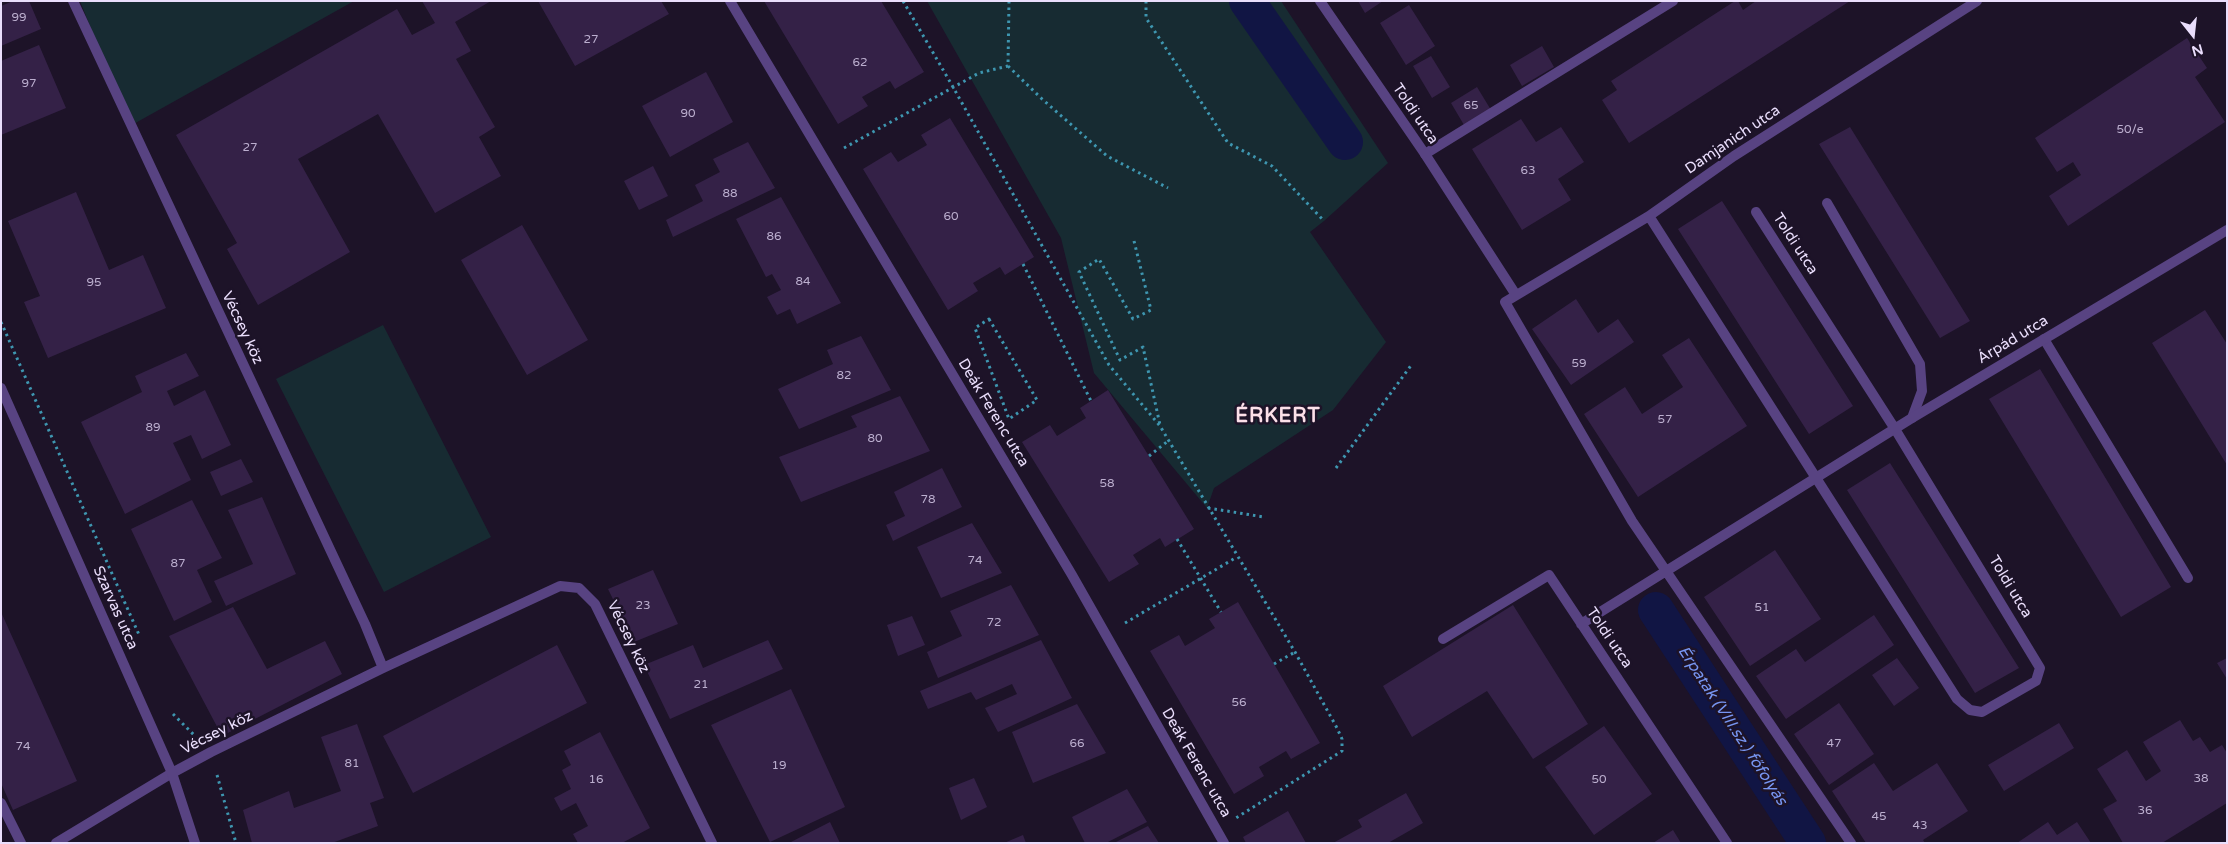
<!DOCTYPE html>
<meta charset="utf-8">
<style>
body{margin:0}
#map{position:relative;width:2228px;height:844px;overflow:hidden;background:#1d1328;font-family:"Varela Round",sans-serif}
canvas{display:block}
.frame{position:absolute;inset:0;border:2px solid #eadefc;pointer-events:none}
.north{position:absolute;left:2168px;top:10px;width:50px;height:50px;-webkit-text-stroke:4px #1d1328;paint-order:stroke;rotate:164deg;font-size:14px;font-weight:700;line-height:20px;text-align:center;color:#eadefc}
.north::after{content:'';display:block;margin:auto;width:18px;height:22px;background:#eadefc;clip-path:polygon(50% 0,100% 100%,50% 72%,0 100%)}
</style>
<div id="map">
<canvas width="2228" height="844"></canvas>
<div class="frame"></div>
<div class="north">N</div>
</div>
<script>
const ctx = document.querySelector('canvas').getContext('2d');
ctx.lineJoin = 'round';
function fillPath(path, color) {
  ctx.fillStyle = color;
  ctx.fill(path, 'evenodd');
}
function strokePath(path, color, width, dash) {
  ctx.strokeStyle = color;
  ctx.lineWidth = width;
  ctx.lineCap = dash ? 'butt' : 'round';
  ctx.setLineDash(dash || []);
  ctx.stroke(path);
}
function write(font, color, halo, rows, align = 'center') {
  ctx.font = font + ' "Varela Round",sans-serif';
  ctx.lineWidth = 5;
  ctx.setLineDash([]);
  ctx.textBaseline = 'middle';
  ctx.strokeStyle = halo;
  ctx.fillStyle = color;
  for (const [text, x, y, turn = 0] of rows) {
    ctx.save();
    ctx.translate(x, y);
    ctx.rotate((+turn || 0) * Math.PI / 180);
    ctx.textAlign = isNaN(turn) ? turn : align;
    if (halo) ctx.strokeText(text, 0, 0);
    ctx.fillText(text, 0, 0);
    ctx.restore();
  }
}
fillPath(new Path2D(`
 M80,1H354L130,126Z
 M927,1H1281L1388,163L1324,221L1310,232L1386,342L1333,410L1214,488L1207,508L1094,373L1061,238Z
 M383,325L491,537L384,592L276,379Z`), '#172b32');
strokePath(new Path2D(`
 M1247,1L1345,142
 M1656,610L1808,843`), '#111544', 36);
fillPath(new Path2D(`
 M13,1H29L41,29L1,46V6Z
 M422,1H491L455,22L471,51L456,59L495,127L479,137L501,176L435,213L378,114L298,159L350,252L258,305L227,249L237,243L176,135L397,9L412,35L435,23Z
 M538,1H661L669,14L575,66Z
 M764,1H881L924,72L895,89L890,81L862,97L868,106L838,124Z
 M1358,1H1383L1365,13Z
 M1735,1H1738L1743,10L1756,1H1850L1629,143L1602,100L1617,90L1611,81Z
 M1409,5L1435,46L1406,65L1380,23Z
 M2187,38L2207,68L2195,77L2225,122L2068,226L2049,196L2081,175L2073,162L2057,172L2035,138Z
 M39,45L66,108L1,135V61Z
 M1542,46L1554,67L1522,86L1510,65Z
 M1431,56L1450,87L1432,98L1413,66Z
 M706,72L733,122L670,157L642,106Z
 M1477,87L1491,110L1464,125L1451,103Z
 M950,118L1034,257L1005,275L1000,267L973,283L978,291L948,310L863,169L891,152L898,162L927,145L921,135Z
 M1521,119L1536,142L1561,127L1584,162L1558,179L1571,200L1522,230L1472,149Z
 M1850,127L1970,321L1940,338L1819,144Z
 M748,142L775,188L673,237L666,220L703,201L695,185L720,172L713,159Z
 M653,166L668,196L639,210L624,181Z
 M76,192L109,270L143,255L166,308L48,358L24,302L40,296L8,221Z
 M781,197L841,303L797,324L790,309L777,315L767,297L781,290L772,274L766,277L736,219Z
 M1722,201L1853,406L1809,434L1678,229Z
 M522,225L588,340L527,375L461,260Z
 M1576,299L1598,333L1618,319L1634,342L1571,385L1532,329Z
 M2205,310L2227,344V465L2152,343Z
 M861,336L891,390L799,429L778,389L833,364L827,350Z
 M1689,338L1747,426L1638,497L1584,414L1625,387L1642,414L1683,387L1662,355Z
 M186,353L199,376L167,391L174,406L205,390L231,445L202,459L191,435L173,443L191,480L125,514L81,422L142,392L135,376Z
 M2040,369L2171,587L2121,617L1989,399Z
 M1108,390L1194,529L1165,547L1160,538L1133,555L1139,564L1109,582L1022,442L1050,425L1057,436L1086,418L1080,408Z
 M900,396L930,451L801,502L779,457L857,427L851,416Z
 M241,459L253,482L221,496L210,472Z
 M1890,463L2019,668L1975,693L1847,490Z
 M942,468L962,507L893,541L886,525L905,516L894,492Z
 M262,497L296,574L226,606L214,581L253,564L228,510Z
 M192,500L222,558L197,570L212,602L174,621L131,529Z
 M972,523L1002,573L941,598L917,547Z
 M1775,550L1821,619L1750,666L1704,597Z
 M653,570L678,624L634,642L608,589Z
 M1011,585L1039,635L938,678L927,652L962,636L950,611Z
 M1238,602L1320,743L1291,759L1286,751L1259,767L1264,776L1234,794L1150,651L1179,635L1185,646L1215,628L1209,619Z
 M1513,605L1588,724L1533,759L1487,691L1412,737L1383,686Z
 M233,607L267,669L325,641L342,674L222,736L169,636Z
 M1,612L77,781L13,810L1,783Z
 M1874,615L1894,645L1786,719L1756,676L1796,649L1805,662Z
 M912,616L925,645L898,656L887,625Z
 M768,640L783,669L670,719L644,665L693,645L703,668Z
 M1041,640L1072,698L998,732L985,708L1017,694L1012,684L976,700L971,692L928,709L920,691Z
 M557,645L587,703L413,793L383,736Z
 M1897,658L1919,688L1894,706L1872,675Z
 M2227,658V679L2217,663Z
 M791,689L845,807L770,842L711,725Z
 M1839,703L1874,754L1829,785L1794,734Z
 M1077,704L1106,753L1033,783L1012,732Z
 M2180,720L2193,741L2200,737L2210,752L2222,745L2227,753V803L2162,843H2123L2103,809L2117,801L2097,769L2127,750L2146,781L2161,771L2143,742Z
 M2059,723L2074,748L2004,791L1988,765Z
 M357,724L384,798L370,803L378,826L332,843H252L243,810L289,791L294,808L341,791L321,737Z
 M1604,726L1652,794L1594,835L1545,767Z
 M600,732L650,828L622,843H578L573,834L588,826L576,803L561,811L554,798L571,789L562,770L571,765L564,751Z
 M1874,763L1893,791L1937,763L1968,811L1923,840L1925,843H1866L1832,791Z
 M974,778L987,807L961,820L949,788Z
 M1127,789L1147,822L1106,843H1085L1072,817Z
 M1406,793L1423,823L1388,843H1333L1362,827L1358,820Z
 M1288,811L1306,843H1246L1243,837Z
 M830,822L840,843H789Z
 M2048,822L2057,835L2077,822L2091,843H2017Z
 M1148,826L1159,843H1114Z
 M1673,830L1681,843H1653Z
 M1023,835L1026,843H1004Z`), '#342147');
strokePath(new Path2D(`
 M903,1L953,87L1109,365L1160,426L1295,652L1337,728L1342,739V751L1236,818
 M1009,1L1008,66L1042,99L1107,156L1168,188
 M1146,1V18L1228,143L1272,166L1324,221
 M844,148L979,73L1008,66
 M1134,241L1151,310L1133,319L1099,259L1079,272L1120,360L1143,347L1160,425
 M1023,264L1091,401
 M989,319L1037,400L1009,419L975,328Z
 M1,322L140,637
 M1149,456L1168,441
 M1336,468L1412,364
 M1208,508L1264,517
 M1177,539L1221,612
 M1125,623L1237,557
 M1274,664L1295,652
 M173,714L195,736
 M217,775L236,843`), '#3e96b0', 3, [2.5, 4]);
strokePath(new Path2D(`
 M1827,203L1920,364L1922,391L1912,418
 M2044,339L2188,578`), '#584382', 10);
strokePath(new Path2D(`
 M1425,154L1673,1`), '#584382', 10);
strokePath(new Path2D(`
 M73,1L365,624L383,668
 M730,1L1072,575L1224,843
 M1320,1L1425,154L1516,295
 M1649,216L1957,699L1970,710L1982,712L2036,681L2040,668L1895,429L1756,212
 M1581,624L1912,418L2227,230
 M1443,639L1549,575L1727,843
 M1,803L21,843
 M56,843L172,773L211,752L383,668L560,586L579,588L595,604L712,843
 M1851,843L1632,521L1505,302L1649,216L1734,156L1977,1`), '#584382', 10);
strokePath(new Path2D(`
 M1,388L172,773L195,843`), '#584382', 10);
write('12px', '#bcafcf', null, [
 ["99",19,18],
 ["27",591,40],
 ["62",860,63],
 ["97",29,84],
 ["65",1471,106],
 ["90",688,114],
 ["50/e",2130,130],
 ["27",250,148],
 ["63",1528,171],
 ["88",730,194],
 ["60",951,217],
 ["86",774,237],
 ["84",803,282],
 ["95",94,283],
 ["59",1579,364],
 ["82",844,376],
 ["57",1665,420],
 ["89",153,428],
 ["80",875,439],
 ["58",1107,484],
 ["78",928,500],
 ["74",975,561],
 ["87",178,564],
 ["23",643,606],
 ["51",1762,608],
 ["72",994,623],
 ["21",701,685],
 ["56",1239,703],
 ["66",1077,744],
 ["47",1834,744],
 ["74",23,747],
 ["81",352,764],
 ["19",779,766],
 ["38",2201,779],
 ["16",596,780],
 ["50",1599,780],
 ["36",2145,811],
 ["45",1879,817],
 ["43",1920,826]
]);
write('15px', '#eadefc', '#1d1328', [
 ["Toldi utca",1415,114,56],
 ["Damjanich utca",1733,140,-34],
 ["Toldi utca",1795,244,57],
 ["Vécsey köz",242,328,65],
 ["Árpád utca",2013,340,-31],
 ["Deák Ferenc utca",993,413,59],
 ["Toldi utca",2010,587,59],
 ["Szarvas utca",115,608,66],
 ["Vécsey köz",628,637,64],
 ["Toldi utca",1609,638,56],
 ["Vécsey köz",217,733,-27],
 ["Deák Ferenc utca",1196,763,60]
]);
write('italic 16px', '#7795f1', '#1d1328', [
 ["Érpatak (VIII.sz.) főfolyás",1732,726,57]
]);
ctx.letterSpacing = '1px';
write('bold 20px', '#fce0e9', '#1d1328', [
 ["ÉRKERT",1278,417]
]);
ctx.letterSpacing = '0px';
</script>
